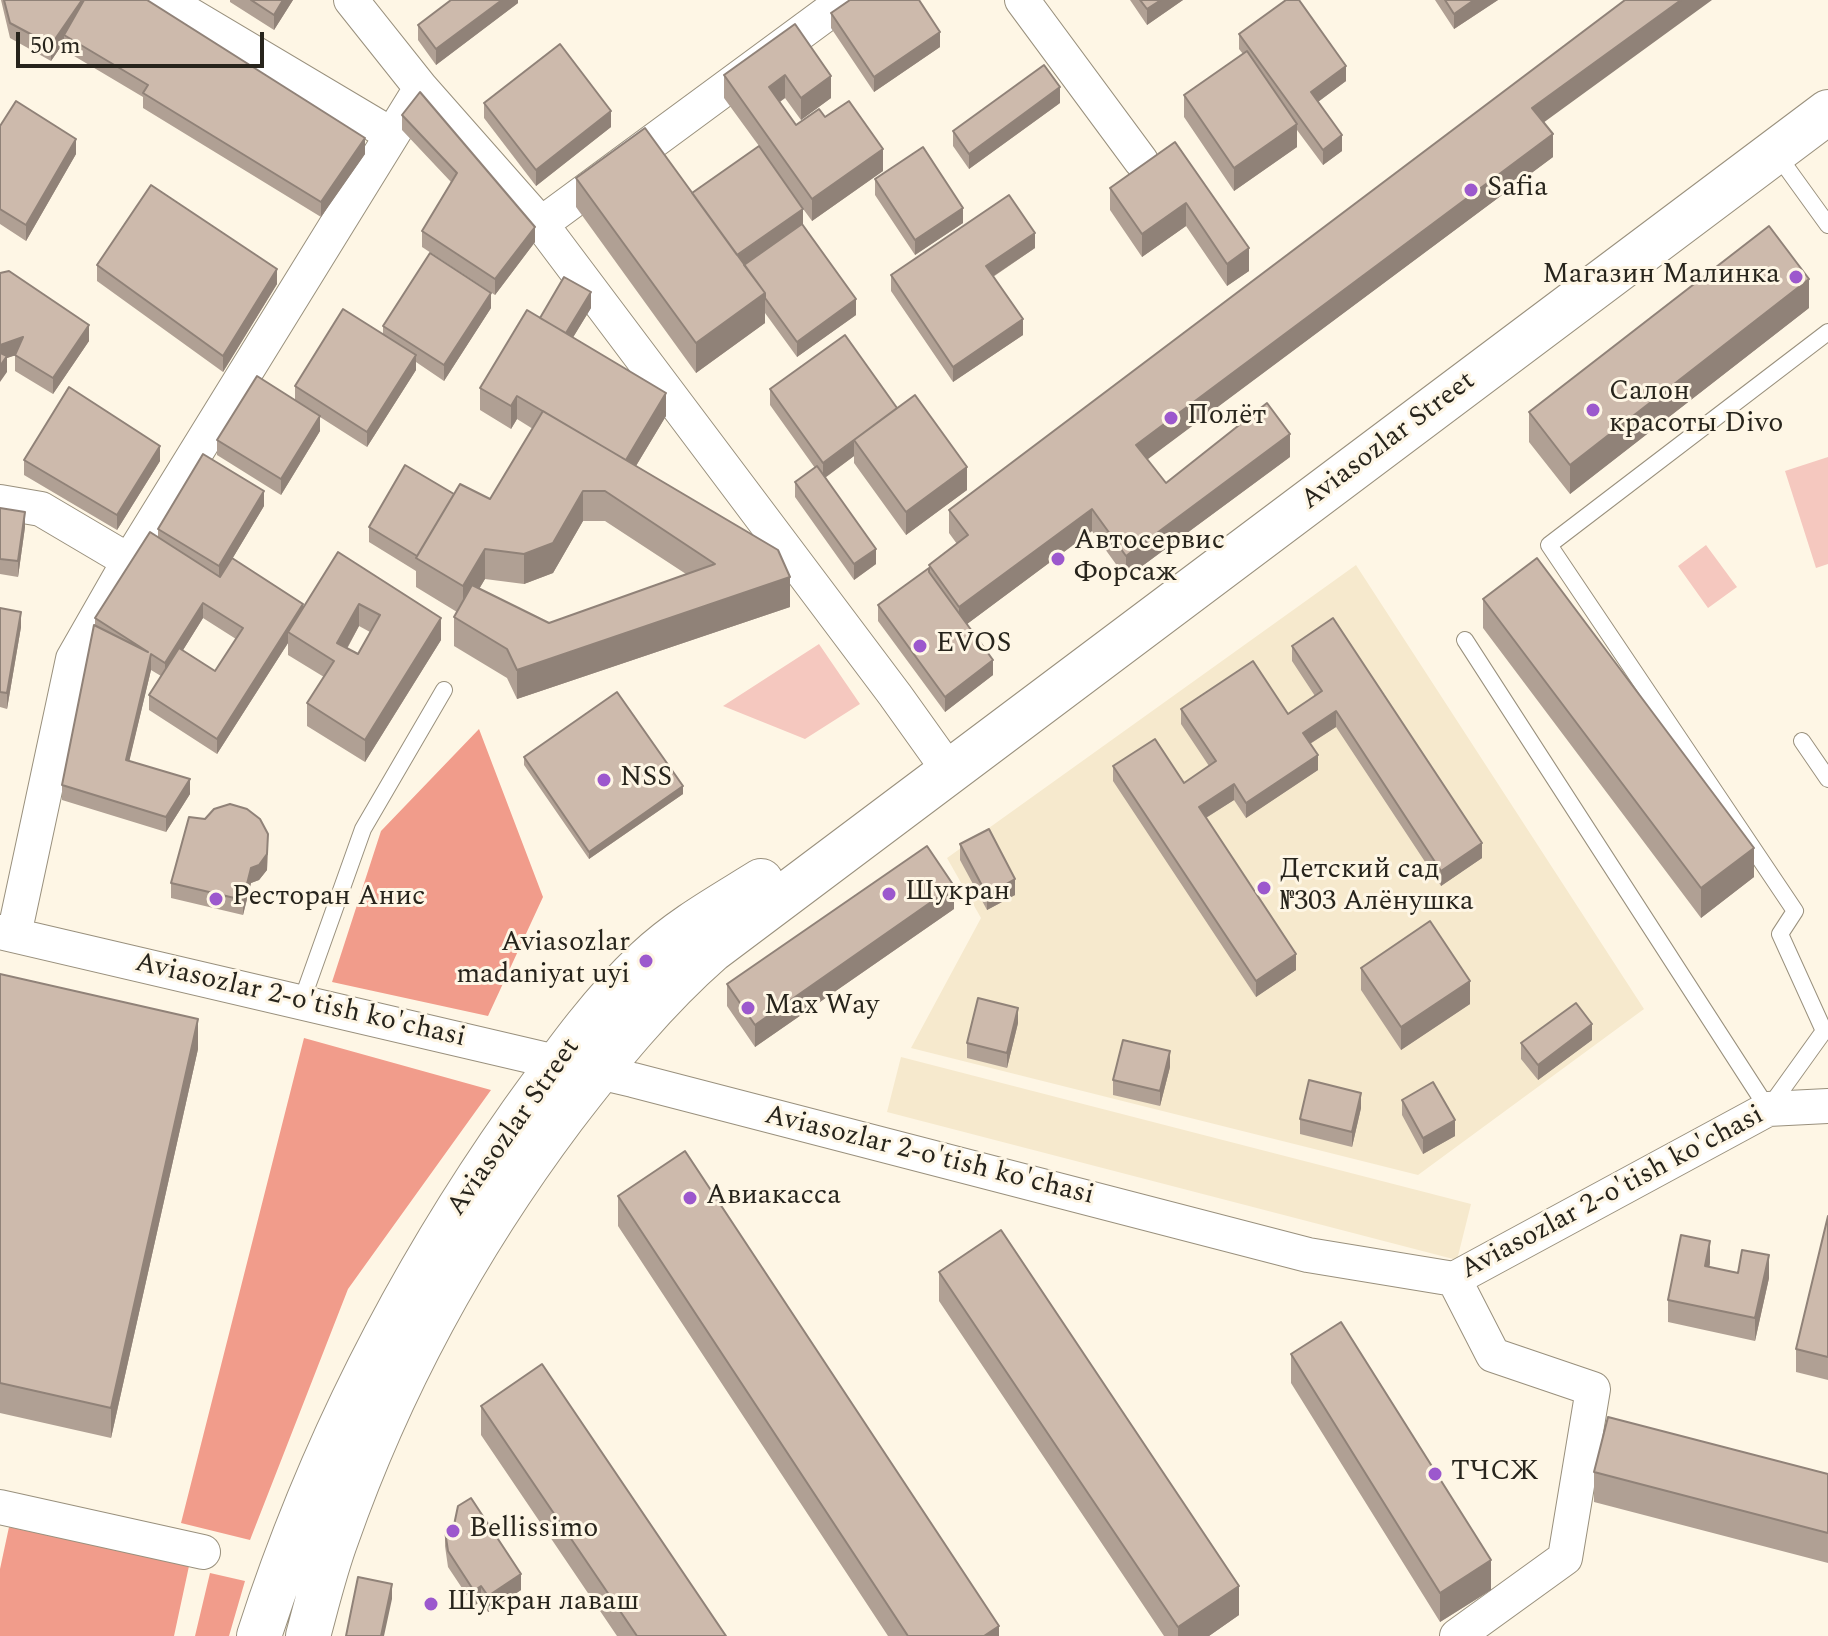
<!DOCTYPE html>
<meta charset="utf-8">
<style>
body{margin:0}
#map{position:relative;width:1828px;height:1636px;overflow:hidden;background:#fef6e5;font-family:Spectral,serif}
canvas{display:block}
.scale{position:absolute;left:16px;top:32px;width:248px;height:36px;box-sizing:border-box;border:4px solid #27241c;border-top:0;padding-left:10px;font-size:24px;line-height:28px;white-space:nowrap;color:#27241c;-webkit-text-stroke:6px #fef6e5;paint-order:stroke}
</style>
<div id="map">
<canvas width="1828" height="1636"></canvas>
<div class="scale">50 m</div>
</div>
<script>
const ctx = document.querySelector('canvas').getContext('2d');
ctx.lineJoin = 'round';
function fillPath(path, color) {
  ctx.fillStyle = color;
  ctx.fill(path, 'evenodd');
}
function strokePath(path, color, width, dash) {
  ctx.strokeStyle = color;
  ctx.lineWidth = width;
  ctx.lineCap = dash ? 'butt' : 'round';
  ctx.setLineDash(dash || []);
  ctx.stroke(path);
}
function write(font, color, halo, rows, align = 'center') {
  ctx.font = font + ' Spectral,serif';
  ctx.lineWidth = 6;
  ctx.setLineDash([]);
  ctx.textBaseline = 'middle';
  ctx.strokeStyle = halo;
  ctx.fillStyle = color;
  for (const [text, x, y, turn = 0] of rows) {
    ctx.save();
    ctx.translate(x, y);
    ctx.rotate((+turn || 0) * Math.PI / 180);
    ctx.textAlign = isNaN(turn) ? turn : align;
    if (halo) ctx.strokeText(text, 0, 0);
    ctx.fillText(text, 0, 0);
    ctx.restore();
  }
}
fillPath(new Path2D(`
 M1356,565L1644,1009L1418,1175L911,1048L981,918L947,858Z
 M901,1057L1471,1204L1457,1260L887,1112Z`), '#f6e9cd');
fillPath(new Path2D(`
 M1828,457V564L1816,568L1785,471Z
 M1706,545L1737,587L1708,608L1678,566Z
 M819,644L860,704L805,739L723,706Z`), '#f5c8bf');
fillPath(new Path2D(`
 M479,729L543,897L488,1016L332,982L381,831Z
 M304,1038L491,1090L348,1289L250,1540L181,1523Z
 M9,1527L189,1566L174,1636H0V1569Z
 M210,1573L245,1581L229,1636H195Z`), '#f19c8b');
const lane = new Path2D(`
 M1776,153L1828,225
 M1465,640L1768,1109L1824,1031L1780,934L1795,911L1549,545L1828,332
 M1802,741L1828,779
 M301,1003L363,829L444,690`);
const street = new Path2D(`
 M165,0L392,135
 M351,0L421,88
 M1022,0L1141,161
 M541,224L845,0
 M0,502L41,509L129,561
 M0,932L633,1080L1308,1255L1454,1279L1768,1109L1828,1106
 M14,935L73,659L129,561L421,88L541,224L895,695L950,772
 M1454,1279L1493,1355L1593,1389L1565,1558L1457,1636
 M0,1507L203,1552`);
const secondary = new Path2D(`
 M259,1636C319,1450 409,1274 521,1115C560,1061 598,1006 647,960C681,928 721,906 761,881
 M308,1636C317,1603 325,1569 337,1537C390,1386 467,1245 563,1117C609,1057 655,1000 712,950L1828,112`);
strokePath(lane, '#99907d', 18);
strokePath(street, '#99907d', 36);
strokePath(secondary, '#99907d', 46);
strokePath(lane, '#fff', 16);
strokePath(street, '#fff', 34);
strokePath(secondary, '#fff', 44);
fillPath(new Path2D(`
 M1,0H147L365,154L321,217L143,108V97L64,50V42L51,61L10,38Z
 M230,0H293L274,30L230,2Z
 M518,0V3L436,65L418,40V25Z
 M1130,0H1183L1147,25Z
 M1435,0H1498L1454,29Z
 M831,13L940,47L874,92L831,28Z
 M795,24L831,98L801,120L785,98L780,102L796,125L825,117L883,171L812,221L801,206L802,224L856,315L797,357L765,313V323L696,373L576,207V178L692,193L759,146L724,98V75Z
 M1239,34L1346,81L1318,102L1342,151L1323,165L1297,130V147L1234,191L1184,117V95L1243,54L1239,49Z
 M484,103L611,127L536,186L484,118Z
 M1060,103L969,169L953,146V131Z
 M402,115L535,242L495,295L422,247V231L451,182L402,130Z
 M1544,123L1553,157L1147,459L1166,483L1290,457L1126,578L1092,531L967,624L993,675L945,712L878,621V605L929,568V565L957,544L949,533V510Z
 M0,126L76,154L26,241L0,224Z
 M1175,142L1249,271L1227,286L1186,226L1142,257L1110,210V188Z
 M875,179L963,223L915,255L875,195Z
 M1035,248L993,277L1023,335L953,382L891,291V275Z
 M97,265L277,284L223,372L97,281Z
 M0,273L89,341L53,394L15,371V355L7,358V372Z
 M491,308L444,381L416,362V370L367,447L320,417V431L281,495L217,455V440L295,400V386L383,334V326Z
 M591,308L573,337L666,416L636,466L790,607L517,699L507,678L454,646V617L457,612L416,587V571L369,542V527L454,494L490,499L533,429L517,419L511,429L480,410V388L540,318ZM583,521H605L686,574L549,623L479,589L485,579L524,584L553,573Z
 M1809,308L1570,494L1529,442V412Z
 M770,389L897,408L967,490L906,535L854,463V456L825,478L876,564L854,580L795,497V482L815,468L770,405Z
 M24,460L160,461L117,530L24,475Z
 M264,506L232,559L303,608L338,552L441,640L365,762L307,726V703L324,677L288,655V643L217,754L149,710V695L161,676L151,670L129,761L190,794L166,832L62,800V785L95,626V618L158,537V529ZM203,618L236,639L215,671L183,650ZM359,626L370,632L358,654L347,649Z
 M0,508L25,527L18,577L0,574Z
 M1483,599L1754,877L1701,918L1483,628Z
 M0,608L21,627L7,709L0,707Z
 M1292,646L1482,858L1441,886L1336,727L1310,744L1318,770L1246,818L1234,800L1206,818L1296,970L1256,997L1113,781V766L1184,783L1209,766L1181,724V709L1288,714L1315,696L1292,661Z
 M524,757L683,794L589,859L524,765Z
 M960,844L1015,895L987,910L960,860Z
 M268,849L267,870L259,880L251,883L243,915L171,898V883Z
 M954,909L755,1047L727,1006V984Z
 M1361,968L1470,1004L1401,1050L1361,990Z
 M0,974L198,1049L111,1438L0,1413Z
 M1018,1023L1007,1068L967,1058V1043Z
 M1592,1040L1538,1080L1521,1059V1043Z
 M1170,1067L1160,1106L1113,1095V1080Z
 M1402,1100L1455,1136L1423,1154L1402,1115Z
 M1361,1108L1352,1147L1300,1134V1119Z
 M618,1196L999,1636H888L618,1226Z
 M1828,1216V1380L1796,1372V1349Z
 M1710,1263L1709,1267L1769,1278L1755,1341L1668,1322V1300Z
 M939,1272L1239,1615L1209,1636H1164L939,1301Z
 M1291,1354L1491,1590L1440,1622L1291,1383Z
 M481,1406L726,1636H617L481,1435Z
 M1594,1472L1828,1474V1563L1594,1502Z
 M445,1531L521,1590L488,1612L481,1601L474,1606L448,1567L445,1546Z`), '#b0a094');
fillPath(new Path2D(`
 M82,0H90L64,35V42L51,61V45Z
 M283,0H293L274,30V15Z
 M502,0H518V3L436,65V49Z
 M1161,0H1183L1147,25V9Z
 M1474,0H1498L1454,29V14Z
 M1681,0H1712L1532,131V108Z
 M940,32V47L874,92V77Z
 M1346,66V81L1311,107V92Z
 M785,75V98L769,109V87Z
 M831,76V98L801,120V98Z
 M1060,87V103L969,169V154Z
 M611,111V127L536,186V170Z
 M1297,124V147L1234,191V168Z
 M1553,134V157L1136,468V445Z
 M1342,135V151L1323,165V150Z
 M365,138V154L321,217V202Z
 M76,139V154L26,241V225Z
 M883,149V171L812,221V199Z
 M1186,203V226L1142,257V234Z
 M963,208V223L915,255V240Z
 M803,209V224L734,273V258Z
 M535,227V242L495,295V279Z
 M1035,233V248L986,281V266Z
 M1249,248V271L1227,286V264Z
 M277,269V284L223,372V356Z
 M1809,279V308L1570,494V465Z
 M591,292V308L563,354V339Z
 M491,293V308L444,381V365Z
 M765,293V323L696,373V343Z
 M856,299V315L797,357V342Z
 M1023,319V335L953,382V367Z
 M89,325V341L53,394V378Z
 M23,337V353L7,358V372L0,382V345Z
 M416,355V370L367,447V432Z
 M666,393V416L625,484V461Z
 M517,396V419L511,429V406Z
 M320,416V431L281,495V479Z
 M1290,434V457L1126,578V556Z
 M854,441V456L823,479V463Z
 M160,446V461L117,530V515Z
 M967,467V490L906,535V512Z
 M264,491V506L219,581V566Z
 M583,491V521L553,573L524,584V554Z
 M1092,509V531L959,630V607Z
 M25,512V527L18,577V561Z
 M485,549V579L463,616V586Z
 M876,549V564L854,580V564Z
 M790,577V607L517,699V670Z
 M203,603V618L165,679V663Z
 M303,604V620L288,632V643L217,754V739Z
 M359,604V626L337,666V643Z
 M21,612V627L7,709V693Z
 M441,618V640L365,762V740Z
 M151,654V670L126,775V760Z
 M993,660V675L945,712V697Z
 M1336,711V727L1303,748V733Z
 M1318,755V770L1246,818V803Z
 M190,779V794L166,832V817Z
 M1234,784V800L1199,822V807Z
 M683,786V794L589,859V852Z
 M268,834L267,870L259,880L251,883L243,915V900L251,868Z
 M1482,843V858L1441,886V871Z
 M1754,848V877L1701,918V888Z
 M1015,879V895L987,910V895Z
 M954,886V909L755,1047V1025Z
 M1296,954V970L1256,997V981Z
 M1470,981V1004L1401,1050V1027Z
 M1018,1008V1023L1007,1068V1053Z
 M198,1019V1049L111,1438V1408Z
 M1592,1024V1040L1538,1080V1065Z
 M1170,1051V1067L1160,1106V1091Z
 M1361,1093V1108L1352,1147V1132Z
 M1455,1120V1136L1423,1154V1138Z
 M1710,1241V1263L1705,1288V1266Z
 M1769,1255V1278L1755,1341V1318Z
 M1491,1560V1590L1440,1622V1593Z
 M521,1574V1590L488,1612V1596Z
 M392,1584V1599L384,1636H381Z
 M481,1586V1601L474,1606V1591Z
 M1239,1586V1615L1209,1636H1178V1627Z
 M999,1626V1636H984Z`), '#908278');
const building = new Path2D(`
 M4,0H82L51,45L10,23Z
 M84,0H147L365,138L321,202L143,93L148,85L64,35Z
 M251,0H283L274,15Z
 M451,0H502L436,49L418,25Z
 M850,0H919L940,32L874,77L831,13Z
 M1140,0H1161L1147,9Z
 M1286,0H1299L1346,66L1311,92L1342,135L1323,150L1239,34Z
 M1445,0H1474L1454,14Z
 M1625,0H1681L1532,108L1553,134L1136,445L1166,483L1267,403L1290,434L1126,556L1092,509L959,607L929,565L968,535L949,510Z
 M795,24L831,76L801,98L785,75L769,87L796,125L819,109L825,117L849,101L883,149L812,199L724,75Z
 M560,44L611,111L536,170L484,103Z
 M1247,51L1297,124L1234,168L1184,95Z
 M1044,65L1060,87L969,154L953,131Z
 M420,92L535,227L495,279L422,231L457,173L402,115Z
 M16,101L76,139L26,225L0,209V126Z
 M645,128L765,293L696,343L576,178Z
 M1175,142L1249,248L1227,264L1186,203L1142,234L1110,188Z
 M759,146L803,209L737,255L692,193Z
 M923,147L963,208L915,240L875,179Z
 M151,185L277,269L223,356L97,265Z
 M1009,195L1035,233L986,266L1023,319L953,367L891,275Z
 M802,224L856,299L797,342L765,298V293L744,265Z
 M1769,226L1809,279L1570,465L1529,412Z
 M430,253L491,293L444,365L383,326Z
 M9,271L89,325L53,378L15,355L23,337L0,345V273Z
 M564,277L591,292L566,333L540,318Z
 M343,309L416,355L367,432L295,386Z
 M527,310L666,393L626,460L517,396L511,406L480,388Z
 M845,335L897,408L823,463L770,389Z
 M0,353L7,356L0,366Z
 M257,376L320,416L281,479L217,440Z
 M69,387L160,446L117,515L24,460Z
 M915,395L967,467L906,512L854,440Z
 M543,411L778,550L790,577L517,670L507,649L454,617L472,585L549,623L715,564L605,491H583L553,543L524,554L485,549L463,586L416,558L460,484L490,499Z
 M203,454L264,491L219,566L158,529Z
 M405,465L454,494L417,556L369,527Z
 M817,466L876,549L854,564L795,482Z
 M0,508L25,512L18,561L0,559Z
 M150,532L220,577L232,558L303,604L217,739L149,695L179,648L215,671L243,628L203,603L165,663L151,654L126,760L190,779L166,817L62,785L94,625L148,652L95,618Z
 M338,552L441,618L365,740L307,703L334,661L288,632ZM359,604L380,615L358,654L337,643Z
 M1537,558L1754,848L1701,888L1483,599Z
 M929,568V572L993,660L945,697L878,605Z
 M0,608L21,612L7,693L0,692Z
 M1333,618L1482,843L1441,871L1336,711L1303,733L1318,755L1246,803L1234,784L1199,807L1296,954L1256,981L1113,766L1155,739L1184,783L1216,761L1181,709L1253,661L1288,714L1322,691L1292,646Z
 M617,692L683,786L589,852L524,757Z
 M230,804L247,809L260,819L268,834L267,854L259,865L251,868L243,900L171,883L189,817L205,819L214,809Z
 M989,829L1015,879L987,895L960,844Z
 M927,846L954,886L755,1025L727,984Z
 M1430,921L1470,981L1401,1027L1361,968Z
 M0,974L198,1019L111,1408L0,1383Z
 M978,998L1018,1008L1007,1053L967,1043Z
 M1576,1003L1592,1024L1538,1065L1521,1043Z
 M1123,1040L1170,1051L1160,1091L1113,1080Z
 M1309,1080L1361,1093L1352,1132L1300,1119Z
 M1433,1082L1455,1120L1423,1138L1402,1100Z
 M685,1151L999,1626L984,1636H908L618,1196Z
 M1828,1216V1357L1796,1349Z
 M1001,1230L1239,1586L1178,1627L939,1272Z
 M1681,1235L1710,1241L1705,1266L1738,1273L1742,1250L1769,1255L1755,1318L1668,1300Z
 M1341,1322L1491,1560L1440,1593L1291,1354Z
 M542,1364L726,1636H637L481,1406Z
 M1608,1417L1828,1474V1533L1594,1472Z
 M471,1498L521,1574L488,1596L481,1586L474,1591L448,1551L445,1531L454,1525L458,1506Z
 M358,1577L392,1584L381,1636H346Z`);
fillPath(building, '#cdbaac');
strokePath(building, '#908278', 2);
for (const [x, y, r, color] of [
 [1471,190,8,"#9c58cd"],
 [1796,277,8,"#9c58cd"],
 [1593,410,8,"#9c58cd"],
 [1171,418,8,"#9c58cd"],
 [1058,559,8,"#9c58cd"],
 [920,646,8,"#9c58cd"],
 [604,780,8,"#9c58cd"],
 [1264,888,8,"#9c58cd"],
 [889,894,8,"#9c58cd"],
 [216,899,8,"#9c58cd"],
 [646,961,8,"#9c58cd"],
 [748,1008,8,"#9c58cd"],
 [690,1198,8,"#9c58cd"],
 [1435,1474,8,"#9c58cd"],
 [453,1531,8,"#9c58cd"],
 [431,1604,8,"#9c58cd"]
]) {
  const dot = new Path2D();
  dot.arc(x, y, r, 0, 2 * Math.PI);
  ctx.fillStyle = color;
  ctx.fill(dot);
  strokePath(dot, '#fef6e5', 3);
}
write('28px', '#27241c', '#fef6e5', [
 ["Safia",1487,190],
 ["Магазин Малинка",1780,277,"right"],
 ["Салон",1609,394],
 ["красоты Divo",1609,426],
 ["Полёт",1187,418],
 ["Автосервис",1074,543],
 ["Форсаж",1074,575],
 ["EVOS",936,646],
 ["NSS",620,780],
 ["Детский сад",1280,872],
 ["№303 Алёнушка",1280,904],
 ["Шукран",905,894],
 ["Ресторан Анис",232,899],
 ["Aviasozlar",630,945,"right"],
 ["madaniyat uyi",630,977,"right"],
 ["Max Way",764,1008],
 ["Авиакасса",706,1198],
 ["ТЧСЖ",1451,1474],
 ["Bellissimo",469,1531],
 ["Шукран лаваш",447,1604]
], 'left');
write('28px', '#27241c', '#fef6e5', [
 ["Aviasozlar Street",1389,442,-37],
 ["Aviasozlar 2-o'tish ko'chasi",300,1002,13],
 ["Aviasozlar Street",515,1128,-55],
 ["Aviasozlar 2-o'tish ko'chasi",929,1157,14],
 ["Aviasozlar 2-o'tish ko'chasi",1613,1194,-28]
]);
</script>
